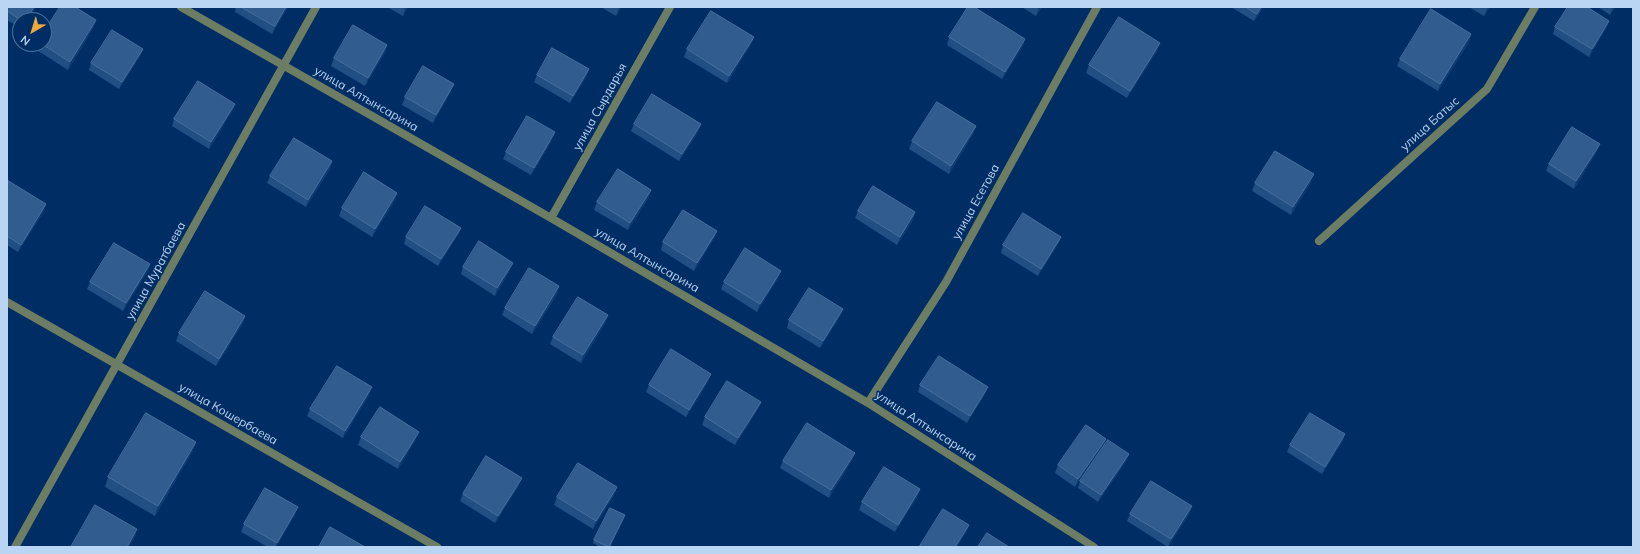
<!DOCTYPE html>
<meta charset="utf-8">
<style>
body{margin:0}
#map{position:relative;width:1640px;height:554px;overflow:hidden;background:#002e64;font-family:Mulish,sans-serif}
canvas{display:block}
.frame{position:absolute;inset:0;border:8px solid #bad4f4;pointer-events:none}
.north{position:absolute;left:12px;top:12px;width:40px;height:40px;box-sizing:border-box;background:#002e64;border:1px solid #4a709e;border-radius:50%;rotate:218deg;font-size:11px;font-weight:700;line-height:16px;text-align:center;color:#bad4f4}
.north::after{content:'';display:block;margin:auto;width:14px;height:18px;background:#eca93b;clip-path:polygon(50% 0,100% 100%,50% 72%,0 100%)}
</style>
<div id="map">
<canvas width="1640" height="554"></canvas>
<div class="frame"></div>
<div class="north">N</div>
</div>
<script>
const ctx = document.querySelector('canvas').getContext('2d');
ctx.lineJoin = 'round';
function strokePath(path, color, width, dash) {
  ctx.strokeStyle = color;
  ctx.lineWidth = width;
  ctx.lineCap = dash ? 'butt' : 'round';
  ctx.setLineDash(dash || []);
  ctx.stroke(path);
}
function fillPath(path, color) {
  ctx.fillStyle = color;
  ctx.fill(path, 'evenodd');
}
function write(font, color, halo, rows, align = 'center') {
  ctx.font = font + ' Mulish,sans-serif';
  ctx.lineWidth = 3;
  ctx.setLineDash([]);
  ctx.textBaseline = 'middle';
  ctx.strokeStyle = halo;
  ctx.fillStyle = color;
  for (const [text, x, y, turn = 0] of rows) {
    ctx.save();
    ctx.translate(x, y);
    ctx.rotate((+turn || 0) * Math.PI / 180);
    ctx.textAlign = isNaN(turn) ? turn : align;
    if (halo) ctx.strokeText(text, 0, 0);
    ctx.fillText(text, 0, 0);
    ctx.restore();
  }
}
strokePath(new Path2D(`
 M181,7L551,218L868,403L1094,547
 M551,218L670,7
 M1319,241L1487,89L1535,7
 M7,302L437,547
 M868,403L946,282L1097,7
 M15,547L316,7`), '#6d7d64', 8);
fillPath(new Path2D(`
 M7,7L28,20H20V28L7,20Z
 M236,7H288L272,34L235,12Z
 M387,7H408L403,16Z
 M601,7H621L616,16Z
 M1022,7H1042L1036,16Z
 M1231,7H1263L1254,21Z
 M1469,7H1490L1484,16Z
 M1598,7H1615L1610,15Z
 M96,20L93,28L68,70L35,49L37,44H44Z
 M1609,21L1606,28L1589,57L1553,34L1555,27Z
 M1471,34L1469,42L1438,91L1397,66L1400,59Z
 M754,37L751,44L727,83L684,57L687,49Z
 M949,37L1023,46L1002,79L947,45Z
 M387,45L385,52L365,86L331,66L334,58Z
 M143,49L140,56L119,89L89,70L91,63Z
 M1157,51L1127,98L1086,73L1089,65Z
 M589,69L586,77L570,103L534,82L537,75Z
 M451,91L433,123L402,105L405,97Z
 M235,104L232,111L209,149L172,126L174,119Z
 M634,124H701L698,132L679,161L631,131Z
 M976,126L973,134L949,174L909,149L912,141Z
 M552,140L531,175L503,159L506,152Z
 M1597,151L1574,189L1546,171L1549,164Z
 M332,161L330,169L306,207L267,183L270,176Z
 M7,180L44,211L18,252L7,245Z
 M1311,182L1291,215L1252,191L1255,183Z
 M649,197L628,230L594,210L597,202Z
 M395,200L372,237L339,216L342,208Z
 M858,211L915,212L913,220L897,245L855,218Z
 M461,228L458,235L438,266L404,244L406,237Z
 M717,231L714,238L694,271L661,250L663,242Z
 M1061,237L1058,244L1038,276L1001,253L1003,245Z
 M150,264L147,272L123,311L87,289L90,282Z
 M463,267L510,270L495,296L461,274Z
 M778,278L757,312L721,289L724,282Z
 M559,286L557,294L532,334L502,315L505,308Z
 M843,309L840,316L820,348L787,328L789,320Z
 M608,315L605,323L581,363L550,344L553,337Z
 M245,316L243,323L216,366L176,341L179,333Z
 M708,382L686,417L646,392L649,385Z
 M920,385L985,394L967,423L918,392Z
 M372,387L369,395L343,438L307,416L310,409Z
 M761,402L758,409L735,445L702,425L705,417Z
 M1345,434L1342,442L1322,474L1287,452L1290,445Z
 M361,437L416,439L398,469L358,445Z
 M1106,439L1103,446L1075,487L1055,473L1058,465Z
 M196,442L192,452L155,516L105,487L108,477Z
 M1129,454L1126,461L1098,502L1078,488L1080,481Z
 M852,460L829,498L780,468L783,461Z
 M519,485L495,523L460,501L463,494Z
 M617,487L614,495L593,529L554,505L557,497Z
 M920,489L917,497L895,532L859,510L862,502Z
 M1192,506L1189,514L1168,547L1127,521L1130,514Z
 M295,514L276,547H268L241,532L244,524Z
 M625,515L610,547H600L593,543L594,540Z`), '#214e83');
fillPath(new Path2D(`
 M34,7H36L28,20H26Z
 M286,7H288L272,34L275,26Z
 M406,7H408L403,16L405,8Z
 M620,7H621L616,16L619,8Z
 M1040,7H1042L1036,16L1039,8Z
 M1261,7H1263L1254,21L1257,14Z
 M1488,7H1490L1484,16L1487,9Z
 M1613,7H1615L1610,15Z
 M96,20L93,28L68,70L70,62Z
 M1609,21L1606,28L1589,57L1592,49Z
 M1471,34L1469,42L1438,91L1440,84Z
 M754,37L751,44L727,83L729,76Z
 M1025,39L1023,46L1002,79L1005,72Z
 M1160,43L1157,51L1127,98L1130,91Z
 M387,45L385,52L365,86L368,78Z
 M143,49L140,56L119,89L122,82Z
 M589,69L586,77L570,103L573,96Z
 M454,84L451,91L433,123L436,115Z
 M235,104L232,111L209,149L211,142Z
 M701,124L698,132L679,161L682,154Z
 M976,126L973,134L949,174L951,166Z
 M555,132L552,140L531,175L534,168Z
 M1600,144L1597,151L1574,189L1576,181Z
 M332,161L330,169L306,207L308,200Z
 M1314,174L1311,182L1291,215L1293,207Z
 M651,190L649,197L628,230L630,223Z
 M397,193L395,200L372,237L375,229Z
 M46,204L44,211L18,252L21,245Z
 M915,212L913,220L897,245L900,237Z
 M461,228L458,235L438,266L441,259Z
 M717,231L714,238L694,271L697,263Z
 M1061,237L1058,244L1038,276L1041,269Z
 M513,263L510,270L495,296L497,288Z
 M150,264L147,272L123,311L126,303Z
 M781,271L778,278L757,312L760,304Z
 M559,286L557,294L532,334L535,326Z
 M843,309L840,316L820,348L823,341Z
 M608,315L605,323L581,363L583,355Z
 M245,316L243,323L216,366L219,359Z
 M711,374L708,382L686,417L689,410Z
 M372,387L369,395L343,438L345,431Z
 M988,387L985,394L967,423L970,416Z
 M761,402L758,409L735,445L738,438Z
 M419,432L416,439L398,469L400,462Z
 M1345,434L1342,442L1322,474L1325,467Z
 M1106,439L1103,446L1075,487L1078,479Z
 M196,442L192,452L155,516L158,506Z
 M855,453L852,460L829,498L831,490Z
 M1129,454L1126,461L1098,502L1101,495Z
 M522,478L519,485L495,523L498,516Z
 M617,487L614,495L593,529L596,521Z
 M920,489L917,497L895,532L898,525Z
 M1192,506L1189,514L1168,547L1171,539Z
 M298,507L295,514L276,547H275L277,543Z
 M625,515L624,519L609,547Z
 M969,525L966,533L957,547H955Z
 M137,529L135,537L129,547H127Z`), '#0d3b72');
const building = new Path2D(`
 M7,7H34L26,20H21L7,11Z
 M60,7H75L96,20L70,62L42,44H44V32Z
 M241,7H286L275,26Z
 M968,7H974L1025,39L1005,72L949,37Z
 M1246,7H1261L1257,14Z
 M1568,7H1587L1609,21L1592,49L1555,27Z
 M1431,9L1471,34L1440,84L1400,59Z
 M711,11L754,37L729,76L687,49Z
 M1119,17L1160,43L1130,91L1089,65Z
 M353,25L387,45L368,78L334,58Z
 M112,30L143,49L122,82L91,63Z
 M552,48L589,69L573,96L537,75Z
 M423,66L454,84L436,115L405,97Z
 M198,81L235,104L211,142L174,119Z
 M652,94L701,124L682,154L634,124Z
 M937,102L976,126L951,166L912,141Z
 M527,116L555,132L534,168L506,152Z
 M1572,127L1600,144L1576,181L1549,164Z
 M294,138L332,161L308,200L270,176Z
 M1275,151L1314,174L1293,207L1255,183Z
 M618,169L651,190L630,223L597,202Z
 M364,172L397,193L375,229L342,208Z
 M7,180L46,204L21,245L7,236Z
 M873,186L915,212L900,237L858,211Z
 M425,206L461,228L441,259L406,237Z
 M683,210L717,231L697,263L663,242Z
 M1023,213L1061,237L1041,269L1003,245Z
 M479,241L513,263L497,288L463,267Z
 M114,243L150,264L126,303L90,282Z
 M745,248L781,271L760,304L724,282Z
 M529,268L559,286L535,326L505,308Z
 M809,288L843,309L823,341L789,320Z
 M205,291L245,316L219,359L179,333Z
 M578,297L608,315L583,355L553,337Z
 M671,349L711,374L689,410L649,385Z
 M939,356L988,387L970,416L920,385Z
 M337,366L372,387L345,431L310,409Z
 M727,381L761,402L738,438L705,417Z
 M380,407L419,432L400,462L361,437Z
 M146,413L196,442L158,506L108,477Z
 M1310,413L1345,434L1325,467L1290,445Z
 M807,423L855,453L831,490L783,461Z
 M1086,425L1106,439L1078,479L1058,465Z
 M1108,440L1129,454L1101,495L1080,481Z
 M486,456L522,478L498,516L463,494Z
 M578,463L617,487L596,521L557,497Z
 M884,467L920,489L898,525L862,502Z
 M1151,481L1192,506L1171,539L1130,514Z
 M265,488L298,507L277,543L244,524Z
 M95,505L137,529L127,547H71Z
 M610,508L625,515L609,547L594,540Z
 M943,509L969,525L955,547H922L920,546Z
 M330,527L365,547H319Z
 M987,533L1009,547H978Z`);
fillPath(building, '#315c90');
strokePath(building, '#466f9f', 1);
write('12px', '#bad4f4', '#002e64', [
 ["улица Алтынсарина",366,99,30],
 ["улица Сырдарья",600,107,-61],
 ["улица Батыс",1430,124,-42],
 ["улица Есетова",976,202,-61],
 ["улица Алтынсарина",647,260,30],
 ["улица Муратбаева",156,271,-61],
 ["улица Кошербаева",228,414,30],
 ["улица Алтынсарина",926,426,33]
]);
</script>
